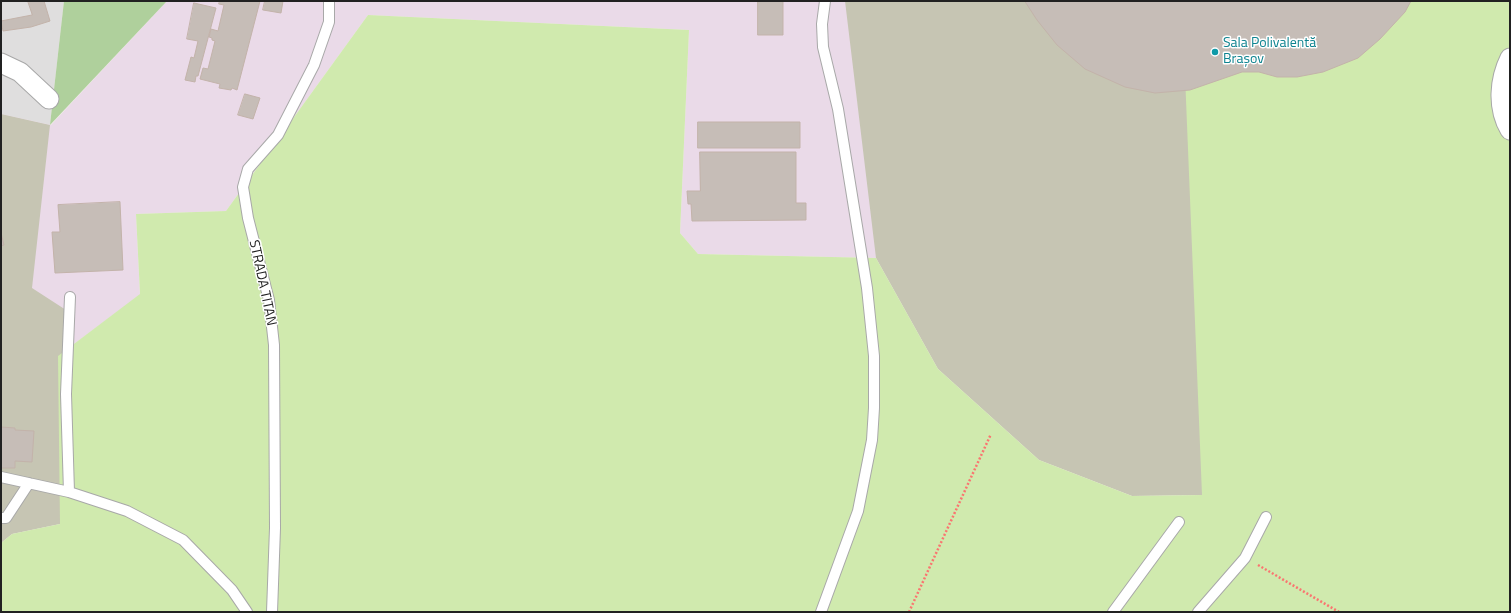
<!DOCTYPE html>
<meta charset="utf-8">
<style>
body{margin:0}
#map{position:relative;width:1511px;height:613px;overflow:hidden;background:#f1ede8;font-family:"Titillium Web",sans-serif}
canvas{display:block}
.frame{position:absolute;inset:0;border:2px solid #212121;pointer-events:none}
</style>
<div id="map">
<canvas width="1511" height="613"></canvas>
<div class="frame"></div>
</div>
<script>
const ctx = document.querySelector('canvas').getContext('2d');
ctx.lineJoin = 'round';
function fillPath(path, color) {
  ctx.fillStyle = color;
  ctx.fill(path, 'evenodd');
}
function strokePath(path, color, width, dash) {
  ctx.strokeStyle = color;
  ctx.lineWidth = width;
  ctx.lineCap = dash ? 'butt' : 'round';
  ctx.setLineDash(dash || []);
  ctx.stroke(path);
}
function write(font, color, halo, rows, align = 'center') {
  ctx.font = font + ' "Titillium Web",sans-serif';
  ctx.lineWidth = 3;
  ctx.setLineDash([]);
  ctx.textBaseline = 'middle';
  ctx.strokeStyle = halo;
  ctx.fillStyle = color;
  for (const [text, x, y, turn = 0] of rows) {
    ctx.save();
    ctx.translate(x, y);
    ctx.rotate((+turn || 0) * Math.PI / 180);
    ctx.textAlign = isNaN(turn) ? turn : align;
    if (halo) ctx.strokeText(text, 0, 0);
    ctx.fillText(text, 0, 0);
    ctx.restore();
  }
}
fillPath(new Path2D(`
 M1,1H64L50,125L1,114Z`), '#dfdede');
fillPath(new Path2D(`
 M167,1H1182L938,369L876,258L698,254L680,233L689,30L368,15L226,211L136,214L140,295L58,356L12,534L1,543V114L51,125Z`), '#eadae8');
fillPath(new Path2D(`
 M845,1H1510L1202,495L1132,496L1039,460L938,369L876,258Z
 M1,114L50,125L32,288L66,310L60,524L12,534L1,543Z`), '#c6c5b3');
fillPath(new Path2D(`
 M1182,1H1510V612H1V543L12,534L60,524L58,356L140,294L136,214L226,211L368,15L689,30L680,233L698,254L876,258L938,369L1039,460L1132,496L1202,495Z`), '#d0eaae');
fillPath(new Path2D(`
 M64,1H167L50,125Z`), '#afd09c');
const building = new Path2D(`
 M28,1H44L50,21L31,27L3,31L1,21L32,15Z
 M220,1H260L237,90L232,88L231,90L219,88L220,84L200,79L203,68L208,69L215,41L212,40V38L209,37L211,29L218,31L224,5L219,4Z
 M265,1H283L281,13L263,10Z
 M758,1H783V35H758Z
 M1025,1H1411L1405,12L1380,39L1358,58L1323,72L1297,77H1277L1259,72H1242L1190,90L1155,93L1125,87L1085,69L1057,45L1037,20Z
 M194,3L216,8L198,76H196L195,82L185,80L191,57L194,58L198,41L187,39Z
 M245,94L260,98L253,119L238,115Z
 M698,122H800V148H698Z
 M700,152H796V203H806V220L692,221L691,204H688L687,191H700Z
 M120,202L123,270L55,273L52,232H60L58,205Z
 M1,233L4,245L1,246Z
 M1,427L15,428V430L34,431L32,462L15,461V468H1Z`);
fillPath(building, '#c6bdb7');
strokePath(building, '#c3b3aa', 1);
const service = new Path2D(`
 M1,477L69,492L127,511L183,540L232,590L247,612
 M69,492L66,394L70,297
 M1,518H6L29,483
 M272,612L275,528L274,345L269,300L248,218L243,187L248,169L278,135L314,65L329,22V1
 M821,612L858,511L872,440L874,408V356L867,288L838,109L823,47L822,24L825,1
 M1113,612L1179,522
 M1198,612L1245,558L1266,517`);
const minor = new Path2D(`
 M1510,58C1499,80 1497,108 1510,130
 M1,63L20,72L49,99`);
strokePath(service, '#a8a8a8', 12);
strokePath(minor, '#a8a8a8', 21);
strokePath(new Path2D(`
 M1258,565L1339,612
 M909,612L991,434`), '#fa7570', 2.5, [2, 2]);
strokePath(service, '#fff', 10);
strokePath(minor, '#fff', 19);
for (const [x, y, r, color] of [
 [1215,52,4,"#0f9aa8"]
]) {
  const dot = new Path2D();
  dot.arc(x, y, r, 0, 2 * Math.PI);
  ctx.fillStyle = color;
  ctx.fill(dot);
  strokePath(dot, '#fff', 1.5);
}
write('14px', '#0d838f', '#fff', [
 ["Sala Polivalentă",1223,44],
 ["Brașov",1223,60]
], 'left');
write('14px', '#212121', '#fff', [
 ["STRADA TITAN",262,283,78]
]);
</script>
